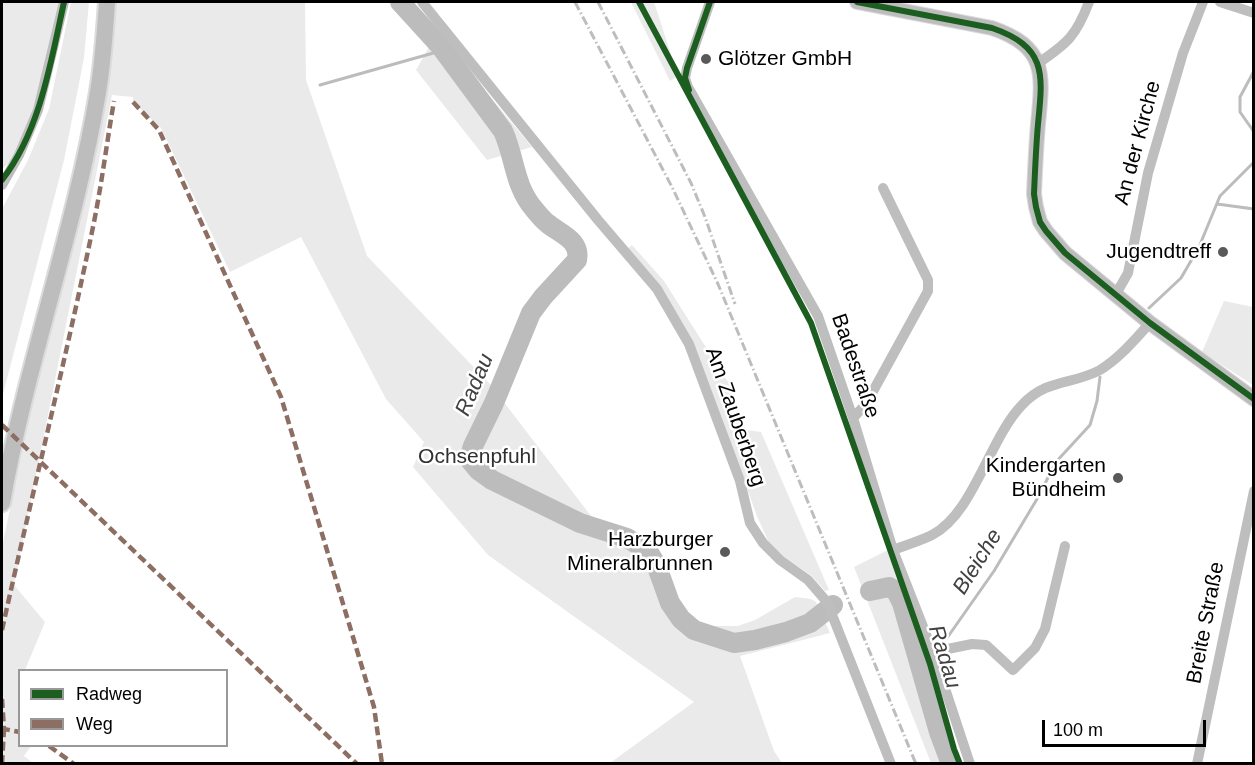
<!DOCTYPE html>
<meta charset="utf-8">
<style>
body{margin:0}
#map{position:relative;width:1255px;height:765px;overflow:hidden;background:#fff;font-family:Arial,sans-serif}
canvas{display:block}
.frame{position:absolute;inset:0;border:3px solid #000;pointer-events:none}
.legend{position:absolute;left:18px;top:669px;width:210px;height:78px;box-sizing:border-box;background:#fff;border:2px solid #999;margin:0;padding:8px 10px;list-style:none;font-size:18px;color:#000}
.legend li{display:flex;align-items:center;gap:12px;height:30px}
.legend b{width:30px;border:2px solid #999}
.scale{position:absolute;left:1042px;top:720px;width:164px;height:27px;box-sizing:border-box;border:3px solid #000;border-top:0;padding-left:8px;font-size:18px;line-height:21px;white-space:nowrap;color:#000;-webkit-text-stroke:4px #fff;paint-order:stroke}
</style>
<div id="map">
<canvas width="1255" height="765"></canvas>
<div class="frame"></div>
<ul class="legend">
<li><b style="height:8px;background:#1b5e20"></b>Radweg</li>
<li><b style="height:8px;background:#8d6e63"></b>Weg</li>
</ul>
<div class="scale">100 m</div>
</div>
<script>
const ctx = document.querySelector('canvas').getContext('2d');
ctx.lineJoin = 'round';
function fillPath(path, color) {
  ctx.fillStyle = color;
  ctx.fill(path, 'evenodd');
}
function strokePath(path, color, width, dash) {
  ctx.strokeStyle = color;
  ctx.lineWidth = width;
  ctx.lineCap = dash ? 'butt' : 'round';
  ctx.setLineDash(dash || []);
  ctx.stroke(path);
}
function write(font, color, halo, rows, align = 'center') {
  ctx.font = font + ' Arial,sans-serif';
  ctx.lineWidth = 5;
  ctx.setLineDash([]);
  ctx.textBaseline = 'middle';
  ctx.strokeStyle = halo;
  ctx.fillStyle = color;
  for (const [text, x, y, turn = 0] of rows) {
    ctx.save();
    ctx.translate(x, y);
    ctx.rotate((+turn || 0) * Math.PI / 180);
    ctx.textAlign = isNaN(turn) ? turn : align;
    if (halo) ctx.strokeText(text, 0, 0);
    ctx.fillText(text, 0, 0);
    ctx.restore();
  }
}
fillPath(new Path2D(`
 M2,2H64L55,45L19,155L2,169Z
 M71,2H89L84,58L64,160L2,398V209L28,160L49,109Z
 M113,2H305L306,80L367,256L490,384L601,529L666,578L692,619L704,626H738L755,620L795,597L811,599L816,602L830,633L740,656L774,751L782,763H610L694,702L488,555L413,467L424,442L386,399L301,237L230,272L161,128L133,102V97L112,95L14,585L45,622L25,670H20V746H31L24,756L33,763L2,764V547L34,396L94,148Z
 M631,2H654L678,76L670,81Z
 M437,33L532,147L487,160L416,70Z
 M632,245L664,281L728,382L746,430L761,432L829,590L825,591L812,576L783,556L769,543L757,516L708,381L628,248Z
 M1224,301L1253,307V385L1202,352Z
 M888,550L950,747L957,763H931L854,567Z`), '#eaeaea');
strokePath(new Path2D(`
 M1254,71L1240,97V112L1254,132
 M320,85L444,50
 M1217,204L1254,209
 M1149,308L1181,278L1199,247L1220,196L1254,162
 M947,638L994,571L1040,494L1055,463L1090,425L1097,401L1100,377`), '#bcbcbc', 3);
strokePath(new Path2D(`
 M400,2L441,47L503,131C515,157 514,186 534,209C538,214 542,219 547,223C560,234 581,240 577,260L543,297L531,313L494,403L473,446L469,459L478,470L492,480L580,523L627,538L648,551L656,564L670,603L681,619L694,630L734,643L755,640L786,632L810,623L833,605
 M870,591L889,587L896,591L902,603L939,732L951,764`), '#bcbcbc', 20);
const major = new Path2D(`
 M857,2L992,28C1047,47 1043,74 1038,124C1036,147 1035,170 1034,194L1036,207L1040,222L1046,231L1065,253L1150,323L1254,399`);
const highway = new Path2D(`
 M2,503C26,364 75,231 98,92C103,62 105,32 107,2`);
strokePath(major, '#dbdbdb', 16);
strokePath(highway, '#dbdbdb', 20);
strokePath(new Path2D(`
 M422,2L598,220L657,289L689,344L740,481L750,523L763,543L780,560L808,580L827,602L891,764
 M710,2L687,68L685,78L688,87L818,316L853,418L893,550L933,652L970,764
 M1220,2L1254,13
 M1037,64C1068,43 1076,36 1089,2
 M2,185L19,155L38,110L64,2
 M1116,294L1128,273L1148,173L1183,53L1203,2
 M853,418L866,404L928,291V280L883,188
 M893,550C906,545 920,541 932,535C974,513 989,439 1022,405C1047,378 1073,385 1100,370C1120,358 1135,339 1150,323
 M933,652L972,644L986,645L1013,670L1035,648L1045,629L1065,546
 M1197,764L1254,491`), '#bebebe', 10);
strokePath(major, '#bdbdbd', 14);
strokePath(highway, '#bdbdbd', 16);
strokePath(new Path2D(`
 M575,2L672,187L718,284L916,764
 M598,2L691,183L705,217L735,304`), '#bdbdbd', 3, [9, 3, 1.5, 3]);
strokePath(new Path2D(`
 M133,102L159,130L281,397L374,707L382,764
 M2,425L357,764
 M2,630C32,494 66,359 94,222C102,182 107,141 114,101
 M2,699L4,729L20,732
 M49,746L74,764
 M2,764L4,729`), '#8d6e63', 4.5, [9, 4.5]);
strokePath(new Path2D(`
 M639,2L811,323L930,664L954,749L960,764
 M857,2L992,28C1047,47 1043,74 1038,124C1036,147 1035,170 1034,194L1036,207L1040,222L1046,231L1065,253L1150,323L1254,399
 M689,90L685,78L687,68L710,2
 M2,180C40,131 51,62 64,2`), '#1b5e20', 6);
for (const [x, y, r, color] of [
 [706,59,6,"#595959"],
 [1223,252,6,"#595959"],
 [1118,478,6,"#595959"],
 [725,552,6,"#595959"]
]) {
  const dot = new Path2D();
  dot.arc(x, y, r, 0, 2 * Math.PI);
  ctx.fillStyle = color;
  ctx.fill(dot);
  strokePath(dot, '#fff', 2);
}
write('21px', '#000', '#fff', [
 ["Glötzer GmbH",718,59,"left"],
 ["Jugendtreff",1211,252],
 ["Kindergarten",1106,466],
 ["Bündheim",1106,490],
 ["Harzburger",713,540],
 ["Mineralbrunnen",713,564]
], 'right');
write('21px', '#000', '#fff', [
 ["An der Kirche",1138,143,-75],
 ["Badestraße",855,366,71],
 ["Am Zauberberg",735,417,71],
 ["Breite Straße",1206,623,-79]
]);
write('21px', '#303030', '#fff', [
 ["Ochsenpfuhl",477,457]
]);
write('italic 22px', '#414141', '#fff', [
 ["Radau",475,385,-67],
 ["Bleiche",978,562,-58],
 ["Radau",944,657,73]
]);
</script>
